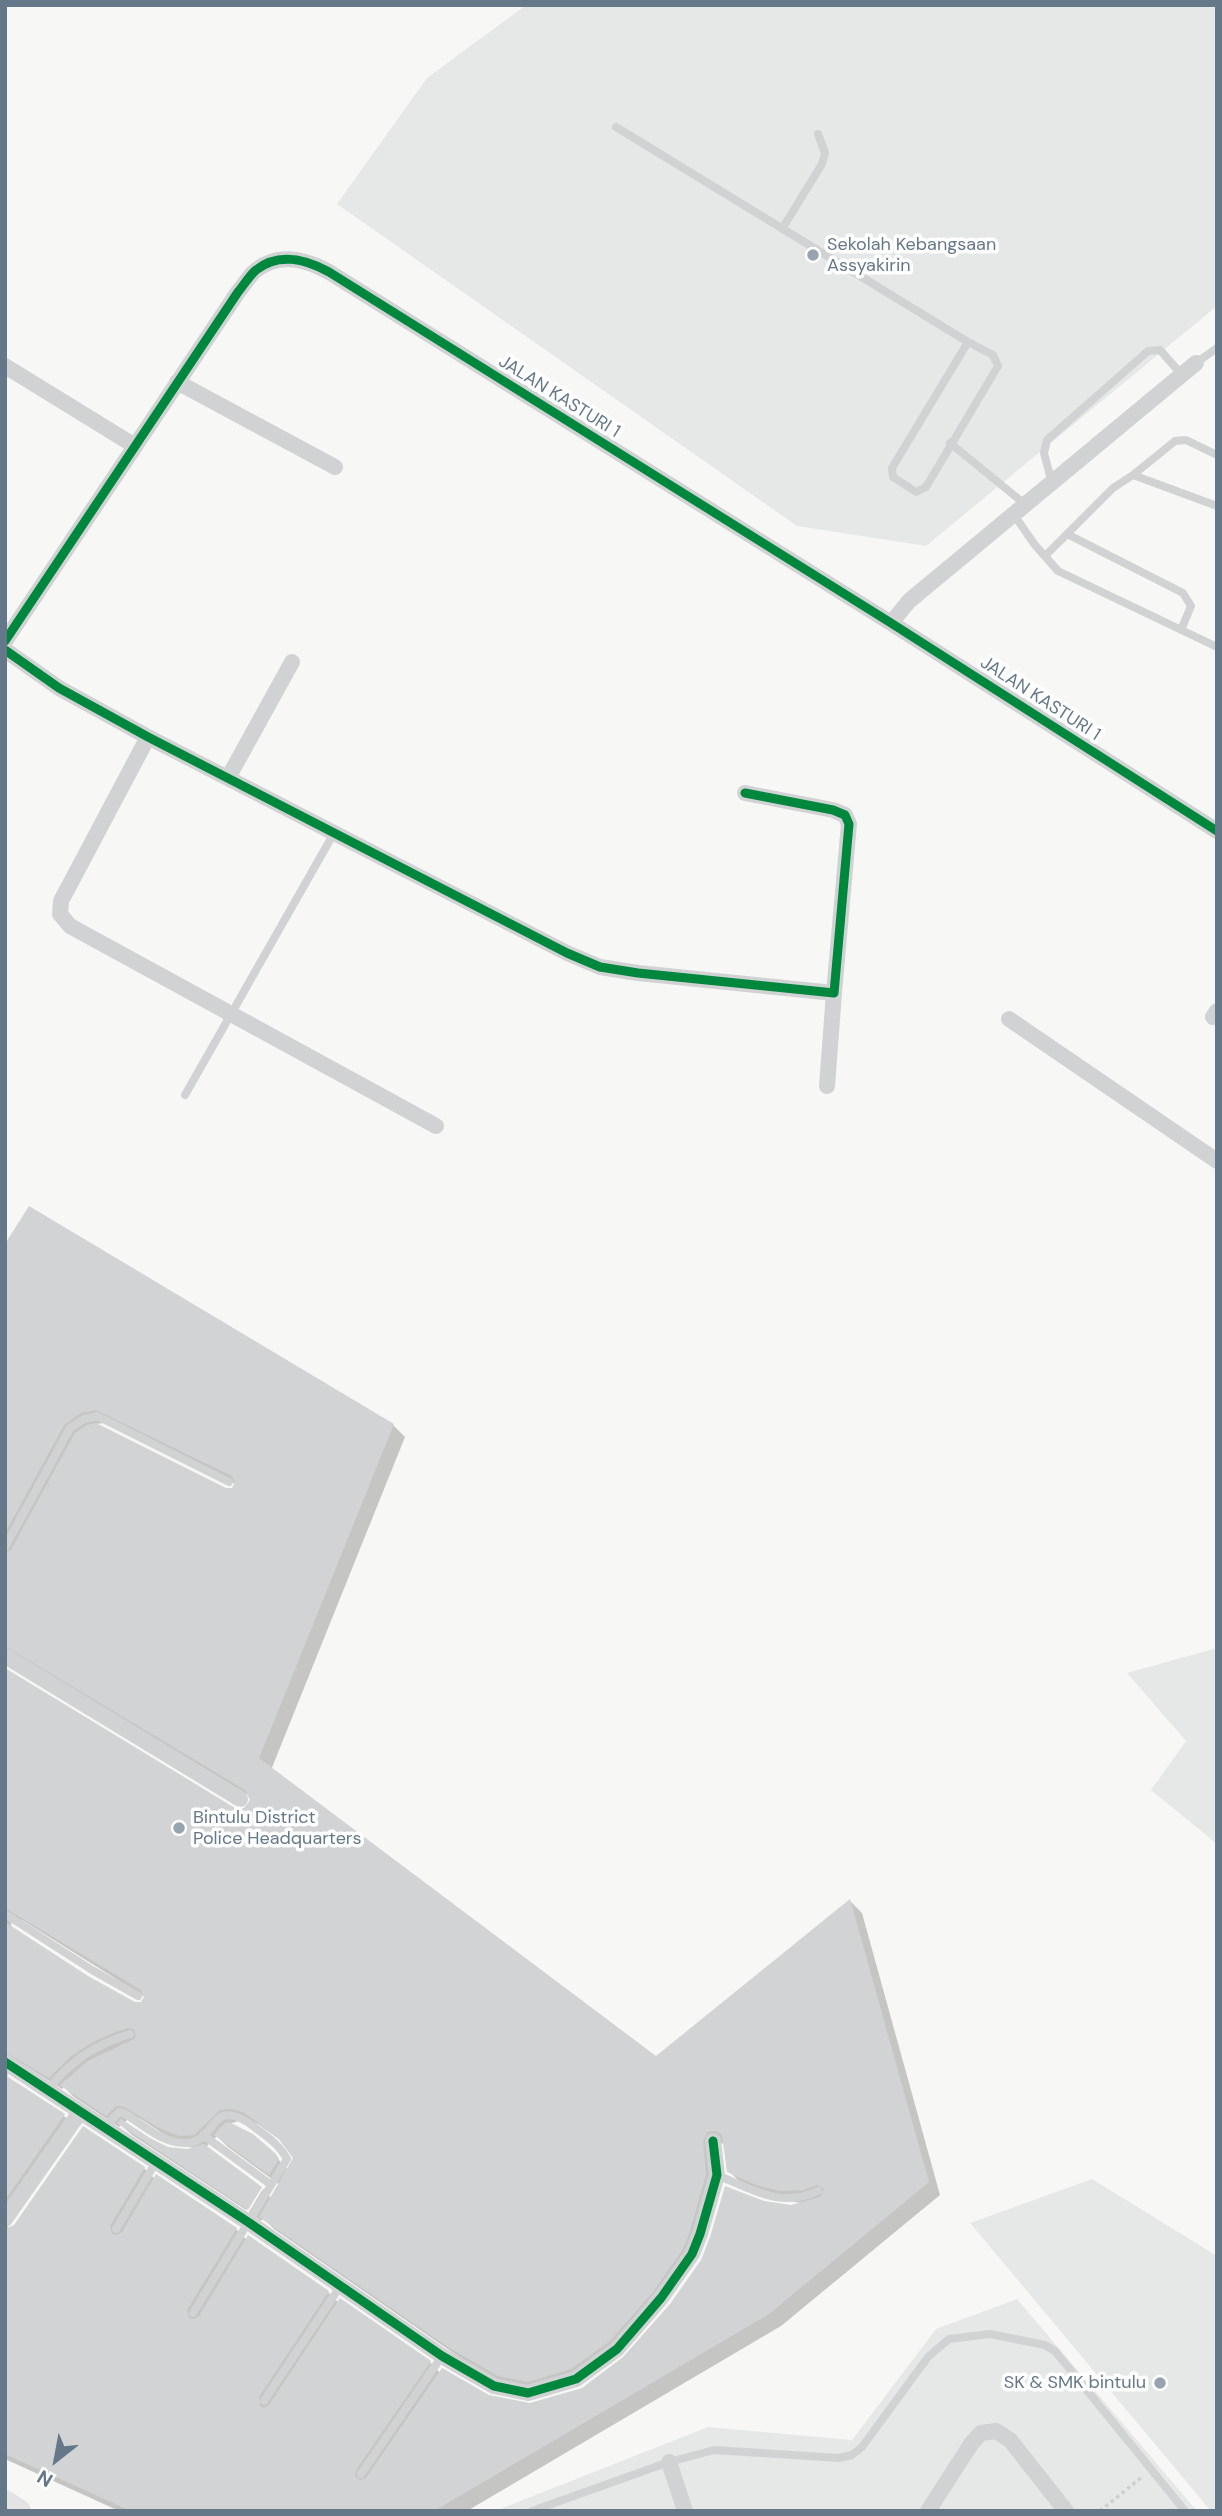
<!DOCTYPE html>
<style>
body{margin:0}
#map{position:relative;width:1222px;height:2516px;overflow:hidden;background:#f7f7f6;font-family:"DM Sans",sans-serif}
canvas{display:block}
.frame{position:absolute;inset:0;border:7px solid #647889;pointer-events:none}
.north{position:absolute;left:21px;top:2425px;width:70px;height:70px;-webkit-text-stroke:5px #fff;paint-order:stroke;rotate:211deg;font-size:19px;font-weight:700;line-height:28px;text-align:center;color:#647889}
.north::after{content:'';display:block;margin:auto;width:24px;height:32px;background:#647889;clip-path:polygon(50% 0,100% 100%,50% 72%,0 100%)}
</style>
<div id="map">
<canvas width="1222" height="2516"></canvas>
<div class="frame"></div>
<div class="north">N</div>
</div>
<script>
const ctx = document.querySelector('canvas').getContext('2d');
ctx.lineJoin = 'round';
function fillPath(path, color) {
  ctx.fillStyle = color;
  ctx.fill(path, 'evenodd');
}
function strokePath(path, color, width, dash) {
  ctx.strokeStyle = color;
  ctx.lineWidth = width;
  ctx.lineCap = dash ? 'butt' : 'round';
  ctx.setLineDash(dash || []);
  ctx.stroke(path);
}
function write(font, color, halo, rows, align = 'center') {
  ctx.font = font + ' "DM Sans",sans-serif';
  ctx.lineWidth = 7;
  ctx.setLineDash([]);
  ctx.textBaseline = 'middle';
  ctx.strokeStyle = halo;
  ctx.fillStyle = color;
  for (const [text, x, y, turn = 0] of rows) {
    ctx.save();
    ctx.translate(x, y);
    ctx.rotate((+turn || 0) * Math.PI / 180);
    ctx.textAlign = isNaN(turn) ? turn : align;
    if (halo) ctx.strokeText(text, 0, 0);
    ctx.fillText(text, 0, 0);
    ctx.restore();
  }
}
fillPath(new Path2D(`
 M526,5H1217V306L926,546L797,526L337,204L427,78Z
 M1217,1648V1844L1151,1790L1186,1741L1127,1673Z
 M1092,2179L1217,2256V2511H1211L970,2223Z
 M1017,2299L1197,2511H495L708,2427L852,2440L936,2329Z`), '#e6e7e7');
fillPath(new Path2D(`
 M5,1248L393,1425L405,1437L271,1770L656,2058L850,1901L862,1913L940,2195L781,2326L467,2511H119L5,2459ZM114,1422L236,1484L235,1489L226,1490L95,1424ZM24,1659L251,1797V1805L245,1810H234L7,1672V1664ZM15,1919L22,1920L145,1997V2001L135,2004L88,1977L12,1928L11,1924ZM14,2064L24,2065L62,2089L64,2087L74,2097L119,2127L121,2125L132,2135L246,2210L260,2187L206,2147L217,2136L228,2147L280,2185L272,2199L263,2189L249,2212L261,2221L263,2218L274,2229L462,2359L512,2388L584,2381L702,2243L719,2144L725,2143L729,2171L742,2184L782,2200L801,2203V2205L778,2206L752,2199L671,2305L625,2359L583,2389L530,2405L489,2397L440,2373L430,2362L339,2303L328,2292L247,2240L236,2229L155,2179L144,2168L83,2128L15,2226L8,2230V2226L77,2128L64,2116L7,2078L9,2068ZM129,2118H139L171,2139L195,2149L176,2151L150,2140L124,2123ZM242,2120L258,2124L287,2145L296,2160L289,2171L278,2159L225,2125Z`), '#0003');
fillPath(new Path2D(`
 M29,1206L394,1424L259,1758L656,2056L850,1899L929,2182L769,2314L434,2511H131L5,2454V2229L14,2225L83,2126L145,2167L110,2226L112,2234L117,2235L122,2232L156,2174L237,2228L187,2310L189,2318L194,2319L199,2316L248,2235L329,2291L259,2397L260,2406L264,2408L269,2405L340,2298L431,2361L356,2470L355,2476L360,2480L366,2478L442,2368L489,2395L530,2403L582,2388L623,2357L670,2304L701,2260L710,2237L725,2186L764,2201L791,2205L820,2197L824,2189L818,2185L803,2190L780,2191L756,2185L727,2172L722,2135L716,2131L707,2132L703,2142L706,2174L690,2231L683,2249L653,2292L610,2341L571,2369L528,2382L498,2376L448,2347L259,2217L293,2158L278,2138L245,2113L231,2109L220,2110L194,2135L179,2136L157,2127L125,2107L116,2106L106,2116L60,2085L88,2061L134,2039L136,2035L134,2029L128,2028L115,2032L91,2043L70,2057L49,2078L5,2052V1922L88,1976L135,2002H141L144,1997L141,1990L5,1908V1668L235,1808H244L250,1800L245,1790L5,1646V1553L11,1550L75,1433L87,1425L96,1423L226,1488H232L235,1482L232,1476L96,1410L81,1413L64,1425L5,1533V1244Z
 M5,2075L65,2114L5,2200Z
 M121,2119L150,2138L168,2147L187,2149L204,2144L262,2187L248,2210L117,2123Z
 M229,2122L253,2134L276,2154L279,2159L269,2175L214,2135L225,2123Z`), '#d2d3d4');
strokePath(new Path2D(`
 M1100,2511L1142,2477`), '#cdcfd0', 3.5, [3.5, 3.5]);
strokePath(new Path2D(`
 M616,127L968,342L993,355L998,366L926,487L916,492L893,477L892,468L968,342
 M782,229L822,164L825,153L818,134
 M1196,363L1217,348
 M950,443L1026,505
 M1133,475L1175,441L1186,440L1217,455
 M1052,483L1044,453L1047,440L1148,351L1160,350L1182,375
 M1014,515L1035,545L1058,571L1217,647
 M1067,534L1183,593L1191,606L1181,630
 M1045,556L1113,488L1133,475L1217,506
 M185,1095L334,833
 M5,1547L70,1428L84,1419L97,1416L229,1482
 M5,1914L92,1970L138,1996
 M47,2090C71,2061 94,2045 130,2034
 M104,2128L119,2112L124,2113C143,2125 163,2144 186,2143C219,2143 208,2091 257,2129C269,2138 280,2146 287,2159L193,2313
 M203,2135L270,2184
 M717,2175C751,2189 781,2209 818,2191
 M116,2229L156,2162
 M264,2401L341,2285
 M361,2474L442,2356
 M532,2511L669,2462L714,2450L839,2458L852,2455L862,2447L928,2357L949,2339L990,2334L1045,2345L1055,2351L1185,2511`), '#d1d2d3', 8);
strokePath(new Path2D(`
 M5,366L135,446
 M177,382L335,467
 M891,623L909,601L1196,363
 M5,641L238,292C244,285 249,276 256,270C279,252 305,259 329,272L891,623L1217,831
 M5,650L59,688L148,737L567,953L600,967L638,973L834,993L849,824L845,815L833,810L745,793
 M148,737L61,901L60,914L70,926L436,1126
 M228,778L292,662
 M1213,1017L1217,1011
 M1009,1019L1217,1161
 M827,1086L834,993
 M5,1656L240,1799
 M5,2062L248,2222L442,2356L494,2386L528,2393L576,2379L617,2349L661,2298L692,2254L700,2234L717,2175L713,2141
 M5,2219L80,2112
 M669,2462L685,2511
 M928,2511L971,2444L981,2433L996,2431L1010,2440L1066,2511`), '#d1d2d3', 16);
strokePath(new Path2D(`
 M5,2502L19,2511`), '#e3e3e4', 24);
strokePath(new Path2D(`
 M5,641L238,292C244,285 249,276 256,270C279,252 305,259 329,272L891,623L1217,831
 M5,650L59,688L148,737L567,953L600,967L638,973L834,993L849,824L845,815L833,810L745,793
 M5,2062L248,2222L442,2356L494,2386L528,2393L576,2379L617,2349L661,2298L692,2254L700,2234L717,2175L713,2141`), '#00873e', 9);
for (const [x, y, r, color] of [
 [813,255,7,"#97a4af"],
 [179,1828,7,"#97a4af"],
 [1160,2383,7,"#97a4af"]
]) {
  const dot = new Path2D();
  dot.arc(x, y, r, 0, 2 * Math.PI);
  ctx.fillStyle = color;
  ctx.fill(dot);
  strokePath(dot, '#fff', 2.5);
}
write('18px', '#647889', '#fff', [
 ["Sekolah Kebangsaan",827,245],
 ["Assyakirin",827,266],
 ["Bintulu District",193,1818],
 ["Police Headquarters",193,1839],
 ["SK & SMK bintulu",1146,2383,"right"]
], 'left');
write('18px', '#647889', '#fff', [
 ["JALAN KASTURI 1",559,397,32],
 ["JALAN KASTURI 1",1040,699,33]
]);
</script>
